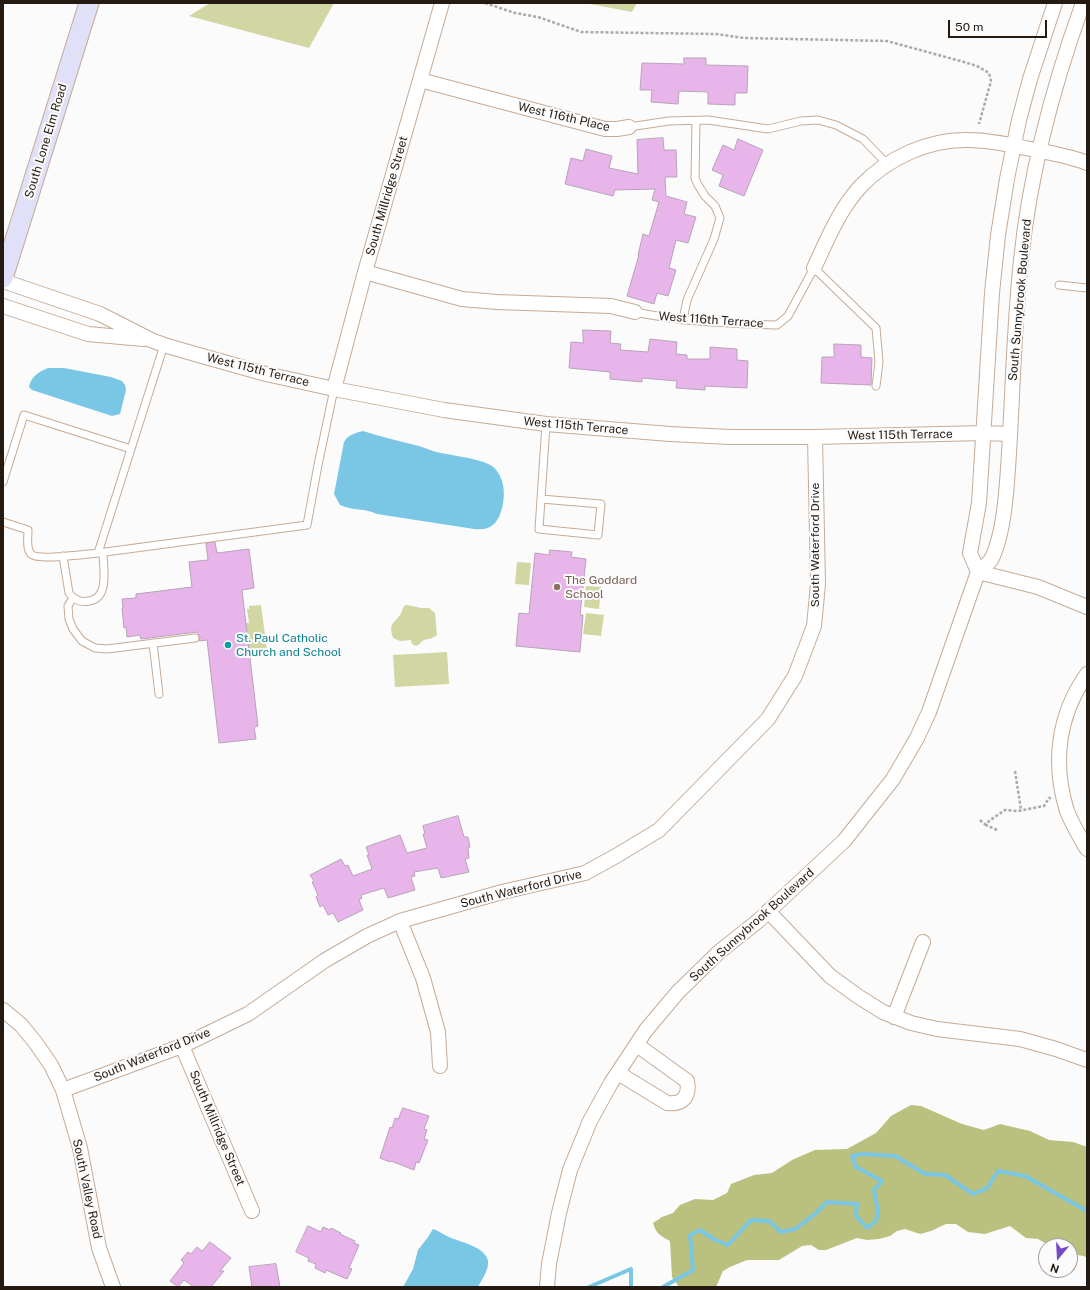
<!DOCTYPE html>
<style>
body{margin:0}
#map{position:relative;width:1090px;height:1290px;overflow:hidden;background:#fbfbfb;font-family:"Public Sans",sans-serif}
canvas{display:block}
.frame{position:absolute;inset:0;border:4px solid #241a12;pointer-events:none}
.north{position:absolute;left:1038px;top:1238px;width:40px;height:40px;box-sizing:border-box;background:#fbfbfb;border:1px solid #a5a19e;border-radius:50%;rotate:198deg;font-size:11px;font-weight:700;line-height:16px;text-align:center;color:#241a12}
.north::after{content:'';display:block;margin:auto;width:14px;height:18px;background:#744bc4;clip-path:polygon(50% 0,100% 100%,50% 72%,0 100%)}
.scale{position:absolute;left:948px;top:20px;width:99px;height:18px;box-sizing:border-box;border:2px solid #241a12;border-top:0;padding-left:5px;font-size:12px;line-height:14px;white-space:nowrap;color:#241a12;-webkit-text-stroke:3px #fbfbfb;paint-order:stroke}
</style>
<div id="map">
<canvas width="1090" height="1290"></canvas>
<div class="frame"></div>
<div class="north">N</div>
<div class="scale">50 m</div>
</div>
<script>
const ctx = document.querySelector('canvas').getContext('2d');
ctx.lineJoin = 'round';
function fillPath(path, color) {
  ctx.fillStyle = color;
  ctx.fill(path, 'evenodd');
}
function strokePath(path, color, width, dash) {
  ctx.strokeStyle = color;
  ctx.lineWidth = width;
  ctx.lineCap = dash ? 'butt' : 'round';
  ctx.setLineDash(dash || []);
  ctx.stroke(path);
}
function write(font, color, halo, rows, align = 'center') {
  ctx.font = font + ' "Public Sans",sans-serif';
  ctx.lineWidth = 4;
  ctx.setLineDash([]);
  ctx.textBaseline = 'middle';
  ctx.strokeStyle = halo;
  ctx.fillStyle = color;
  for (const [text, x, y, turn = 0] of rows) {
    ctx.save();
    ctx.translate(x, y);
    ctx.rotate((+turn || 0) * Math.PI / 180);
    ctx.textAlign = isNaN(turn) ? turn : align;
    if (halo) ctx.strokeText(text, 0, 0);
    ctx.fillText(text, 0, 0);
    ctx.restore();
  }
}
fillPath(new Path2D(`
 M210,3H334L309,48L189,16Z
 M585,3H637L632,12Z
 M517,562L531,563L529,585L515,584Z
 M586,586L601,587L599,609L584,607Z
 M261,605L267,650L252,652V649H249L246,623H249L247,609H249V606Z
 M407,605L421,608H429L435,613L437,635C430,640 431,638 424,640C419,643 419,648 412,644L411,640L400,641L393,638C389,624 392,625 400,615C402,613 402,609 404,606Z
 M586,613L604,615L601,636L583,634Z
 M447,652L449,684L395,687L393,655Z`), '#d1d6a3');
fillPath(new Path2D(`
 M911,1105L921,1106L962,1124L984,1130L1000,1124L1030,1131L1049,1140L1073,1142L1087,1147V1258L1084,1256L1070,1254V1246H1050L1038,1239L1026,1238L1010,1226L985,1234L968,1232L956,1224H946L931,1231L920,1234L905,1229L897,1231L890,1236L879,1239L867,1240L857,1238L826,1250H819L811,1245L802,1246L779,1260H747L730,1267L723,1271L716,1287H679L672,1277L670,1241C661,1236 656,1234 653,1223L662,1217L673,1213L680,1205L695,1199L713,1200L727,1193L731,1184L754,1175L772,1173L792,1160L815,1150L847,1149L876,1133L891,1116Z`), '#bac07d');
fillPath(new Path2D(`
 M48,368H64L111,377L122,381L125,385L126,390L120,414L112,416L32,390L29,387C31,376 39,372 48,368Z
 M363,431C382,437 400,441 419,446C425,448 430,450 436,452C450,455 482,459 492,466C507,478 506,501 499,517C493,528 486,530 474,529L377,514C366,508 352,511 340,505L334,494L344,442C348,435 355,433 363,431Z
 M433,1229C439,1231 444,1235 449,1237C460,1242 486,1247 488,1261C489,1270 482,1279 478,1287H403L413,1269L418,1250L428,1237Z`), '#79c7e5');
strokePath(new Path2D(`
 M589,1287L631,1269V1287
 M663,1287L693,1270L690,1235L700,1230L715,1240L728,1245L751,1220L769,1221L781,1232L795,1229L815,1214L827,1202L857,1204L856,1216L867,1228L876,1221L878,1212L874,1190L882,1181L856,1167L852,1156L862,1154L895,1156L925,1174L945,1175L973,1194L987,1188L998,1171L1025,1176L1087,1211`), '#79c7e5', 4);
const building = new Path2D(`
 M684,58H706V65L748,66L747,93H735V105L708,104V92L679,91L678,104L651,102L652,90H640L642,63L684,64Z
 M663,138L664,150H676L677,177H665L666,196L687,202L684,214L696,217L688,243L676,240L669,268L676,270L668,296L657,293L654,304L627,296L639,255H638L643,234L649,236L659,202L652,200L655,189L615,190L613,196L565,184L571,158L583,161L586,149L612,156L609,168L638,174L637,140Z
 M738,139L763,150L744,196L719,186L723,175L712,170L723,145L734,150Z
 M583,330L611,331L610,343L621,344L620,350L648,352L650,339L677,342L676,354L687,355V359H710V347L737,349V360L748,361L747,388L705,386V390L676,388L677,381L642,378V382L610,379V372L569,368L571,342L583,343Z
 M834,344L861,345V357L872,358L871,385L821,383L822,357H834Z
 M215,542L217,553L249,549L254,588L242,590L258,726L254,727L256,739L219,743L207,640L199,641L200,637L197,632L141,639L140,635L127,637L126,627L124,628L122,608H123L122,599L136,598V594L192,587L189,562L208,560L206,544Z
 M550,550L572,552L571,557L586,559L580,615H583L580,652L516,646L519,613L529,614L535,553L549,555Z
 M458,816L464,837H468L470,847L468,848L469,858L465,859L469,872L441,878L438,868L414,872L415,876L411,877L415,890L388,898L384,888L361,895L362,898L359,900L363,910L338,922L333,913L328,915L323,905L320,907L316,897L318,895L312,882L314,881L310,875L341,859L345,866L348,865L353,876L372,869L367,855H369L366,847L400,835L407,853L427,848L423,834H425L423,826Z
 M403,1108L429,1116L424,1129L427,1130L424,1139L428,1140L419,1163L416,1162L414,1170L391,1161L390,1162L380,1158L390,1127L392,1128L395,1118L398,1119Z
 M308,1226L321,1232L323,1227L330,1230L331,1228L341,1233L340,1234L355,1241L354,1243L359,1245L349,1268L352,1269L347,1279L326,1270L325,1273L315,1268L316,1264L308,1261L309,1258L296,1252Z
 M210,1242L231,1258L220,1271H224L211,1287H194L184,1280L178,1287L170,1281L184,1263L181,1260L188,1252L191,1254L197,1247L202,1251Z
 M276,1264L280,1287H252L249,1267Z`);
fillPath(building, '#e7b5e9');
strokePath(building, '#b9a1ba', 1);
const lane = new Path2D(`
 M629,127L669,121L708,120L768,129L801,121L818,120L836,125L863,139L887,164
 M1059,285L1087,288
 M635,312C682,322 729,323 777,325L788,316L814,268L876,328L879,362L876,386
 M683,320L687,300L714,239L720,218L715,206L705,196L698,185L695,178L696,121
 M3,482L24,415L131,449
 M541,499L601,504L598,535L539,529L546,424
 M3,522L28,530C28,537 26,549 31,554C37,561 87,554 98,553L164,345
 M98,553L307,525L318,465L334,389
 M63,556L69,593C74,600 80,603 89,601C110,598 103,568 103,552
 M73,598L68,606L69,619L73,629L82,641L95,648L107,649L195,638
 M153,643L159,694`);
const street = new Path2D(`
 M420,80L605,129H617L629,127
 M814,268C827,240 839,210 860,187C887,158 929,139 968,140C988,140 1006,144 1025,148C1046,152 1067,155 1087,163
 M365,272L462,299L497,302L611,306L635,312
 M3,281L100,314L151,340L164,345L195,354L266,374L334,389L444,410L546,424L670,434L730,437H815L983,433L1010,434
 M3,306L88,334L143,339
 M334,389L365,272L442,3
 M978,572L970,553L979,503L992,293L998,235L1007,179L1019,120L1030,79L1055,3
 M978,572L1038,587L1087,607
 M1087,674C1058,715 1052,763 1067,811C1072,824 1080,837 1087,849
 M768,911L830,976L859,997L883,1012L911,1023L937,1029L1020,1039L1056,1049L1087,1060
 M400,921L423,978L438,1032L440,1066
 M3,1010L21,1025L35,1042L51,1065L63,1090L80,1148L99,1248L113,1287
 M894,1017L923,942
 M182,1046L252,1211
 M618,1073L667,1103C683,1105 690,1096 687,1081L637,1045
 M63,1090L182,1046L248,1014L324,961L367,936L400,921L502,892L585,873L616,856L659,830L768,719L795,676L814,626L818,584L815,437
 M547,1287L549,1264L559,1213L570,1170L590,1121L611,1083L646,1030L678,992L719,952L758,921L844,841L893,779L917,738L929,712L978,572C982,568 988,564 991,560C1005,533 1007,483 1009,453C1013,389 1014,324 1021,260C1030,172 1053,86 1083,3`);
const secondary = new Path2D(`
 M3,278L89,3`);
strokePath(lane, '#c6ab95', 9);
strokePath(street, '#c6ab95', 16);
strokePath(secondary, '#c6ab95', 21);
strokePath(new Path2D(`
 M485,3L515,13L538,17L581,32L716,34L744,38L887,41L964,62L977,66L989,73L991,81L979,124
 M1015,771L1021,810
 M980,820L986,825
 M997,830L986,825L989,821L1005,810L1018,811L1044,806L1049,798H1051`), '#ada9a6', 2.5, [3, 2]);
strokePath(lane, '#fff', 7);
strokePath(street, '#fff', 14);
strokePath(secondary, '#e0e0f8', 19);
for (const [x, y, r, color] of [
 [557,587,4,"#8d6e63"],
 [228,645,4,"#0f9aa8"]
]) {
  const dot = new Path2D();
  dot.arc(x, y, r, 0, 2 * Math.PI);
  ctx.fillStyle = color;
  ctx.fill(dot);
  strokePath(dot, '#fbfbfb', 1.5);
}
write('12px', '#241a12', '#fbfbfb', [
 ["West 116th Place",564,117,13],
 ["South Lone Elm Road",46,141,-73],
 ["South Millridge Street",387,196,-74],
 ["South Sunnybrook Boulevard",1020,300,-85],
 ["West 116th Terrace",711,320,4],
 ["West 115th Terrace",258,370,14],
 ["West 115th Terrace",576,426,5],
 ["West 115th Terrace",900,435,-1],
 ["South Waterford Drive",815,545,-90],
 ["South Waterford Drive",521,889,-14],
 ["South Sunnybrook Boulevard",752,925,-42],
 ["South Waterford Drive",152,1055,-22],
 ["South Millridge Street",217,1128,67],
 ["South Valley Road",87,1189,78]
]);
write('12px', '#785e54', '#fbfbfb', [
 ["The Goddard",565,580],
 ["School",565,594]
], 'left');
write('12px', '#0d838f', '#fbfbfb', [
 ["St. Paul Catholic",236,638],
 ["Church and School",236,652]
], 'left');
</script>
